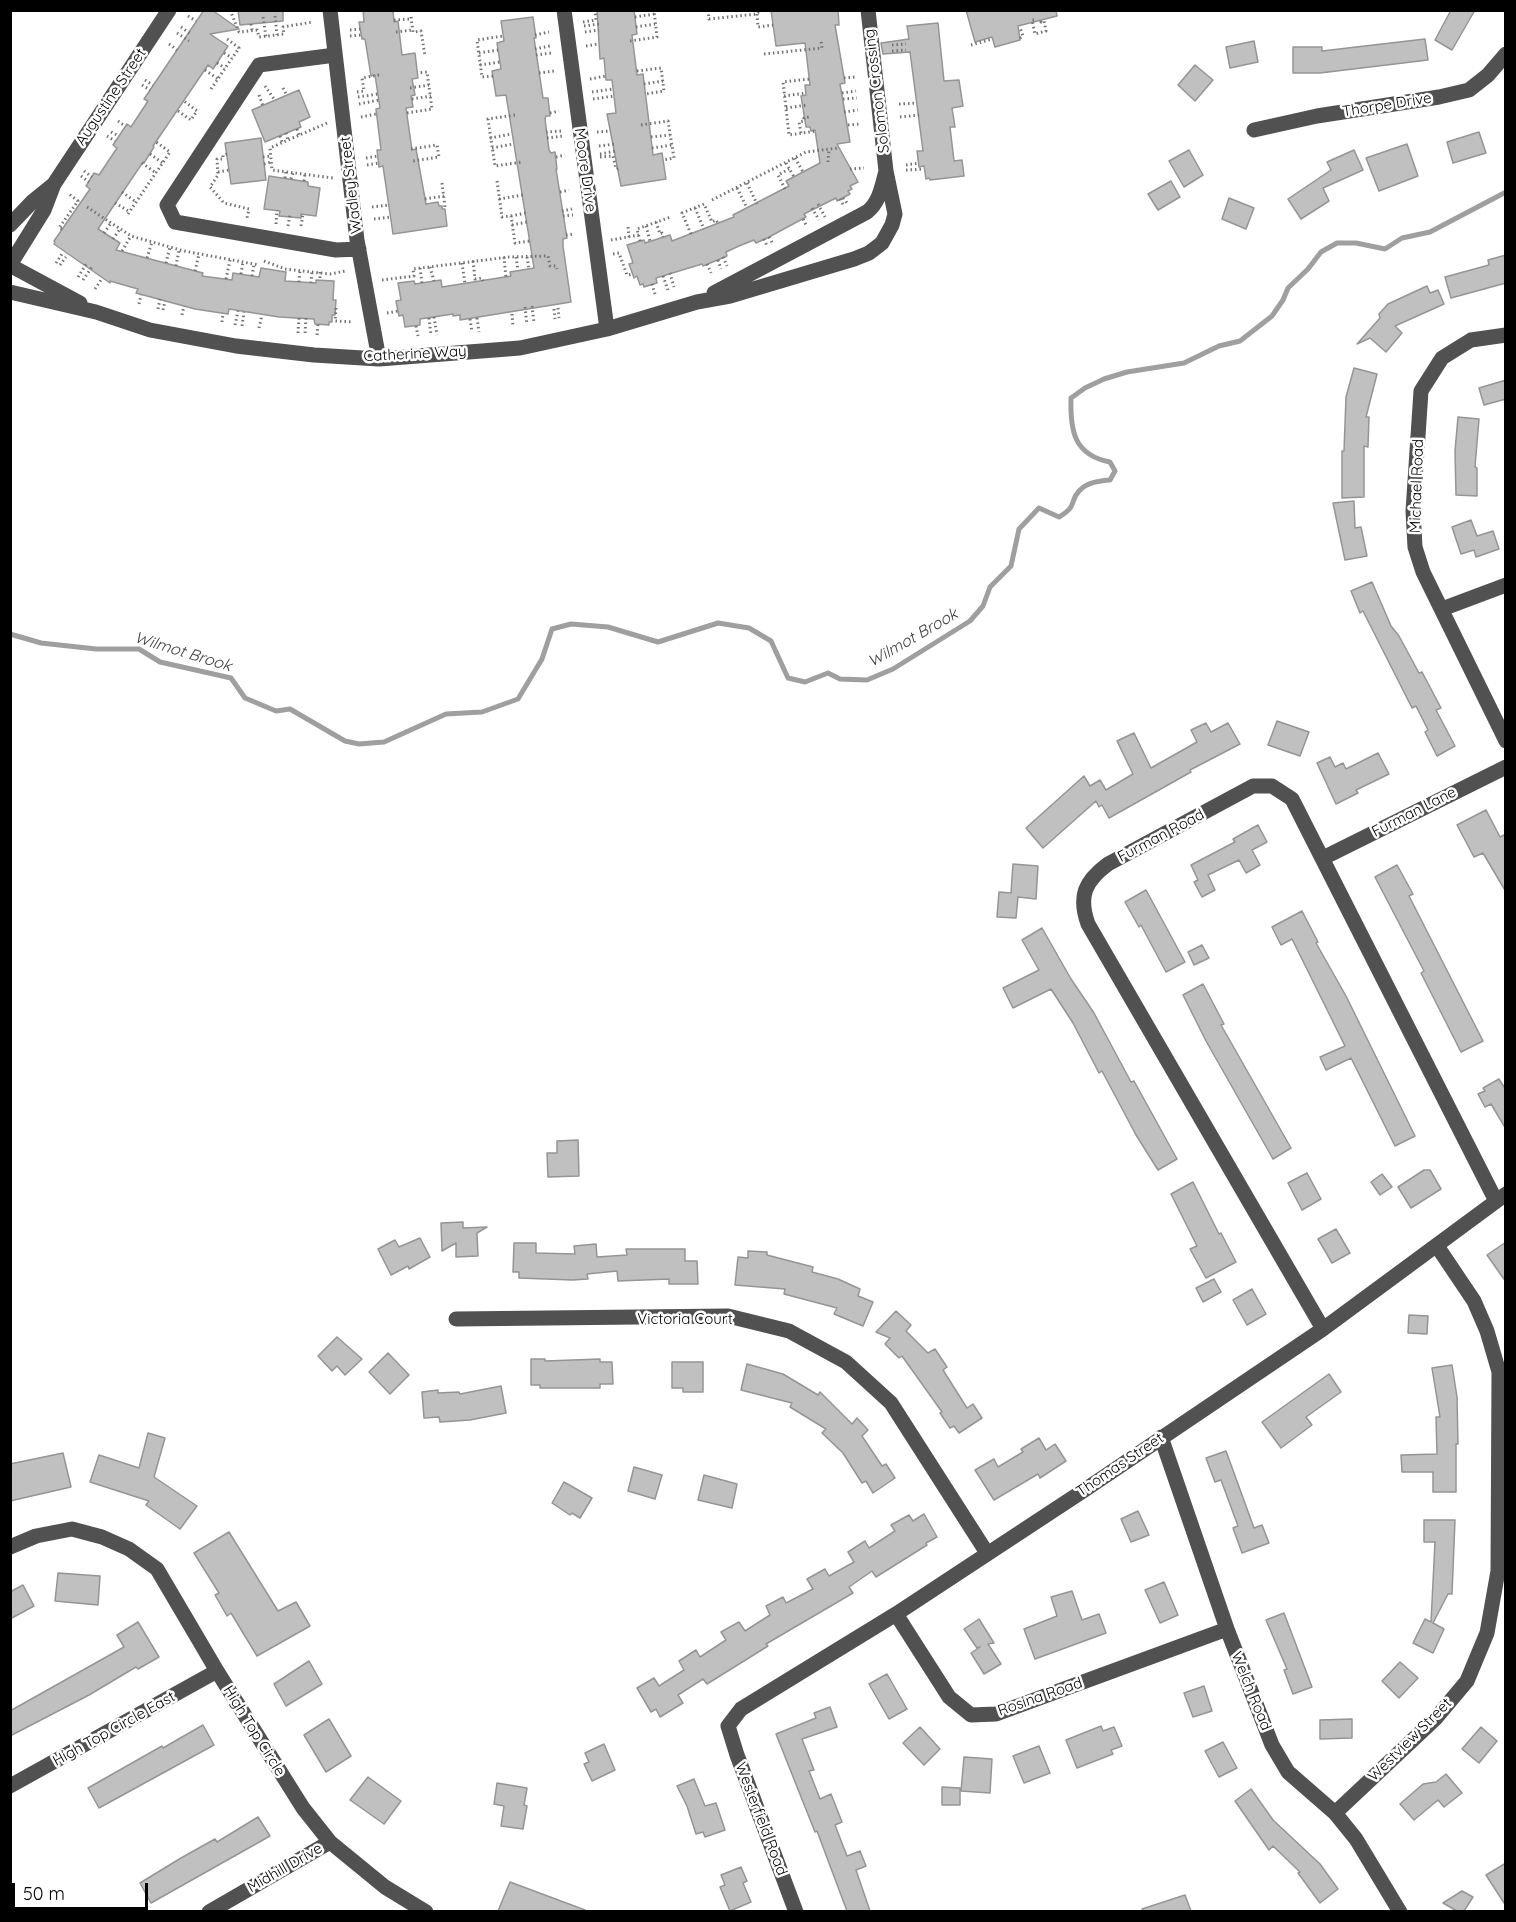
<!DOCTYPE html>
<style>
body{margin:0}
#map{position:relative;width:1516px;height:1922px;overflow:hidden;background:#fff;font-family:Quicksand,sans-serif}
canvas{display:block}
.frame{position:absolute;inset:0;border:12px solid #000;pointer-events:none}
.scale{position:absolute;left:12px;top:1883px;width:136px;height:27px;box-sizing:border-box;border:3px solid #000;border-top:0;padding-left:8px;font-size:18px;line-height:21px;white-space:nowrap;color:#000;-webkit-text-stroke:4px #fff;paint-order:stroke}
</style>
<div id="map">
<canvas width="1516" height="1922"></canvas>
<div class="frame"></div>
<div class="scale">50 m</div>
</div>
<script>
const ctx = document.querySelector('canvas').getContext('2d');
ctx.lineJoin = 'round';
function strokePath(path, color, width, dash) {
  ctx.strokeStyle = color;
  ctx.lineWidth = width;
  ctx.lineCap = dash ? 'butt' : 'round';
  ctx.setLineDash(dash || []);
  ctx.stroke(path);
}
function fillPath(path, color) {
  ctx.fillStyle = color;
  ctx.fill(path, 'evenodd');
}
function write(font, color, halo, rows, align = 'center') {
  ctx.font = font + ' Quicksand,sans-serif';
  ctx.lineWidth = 5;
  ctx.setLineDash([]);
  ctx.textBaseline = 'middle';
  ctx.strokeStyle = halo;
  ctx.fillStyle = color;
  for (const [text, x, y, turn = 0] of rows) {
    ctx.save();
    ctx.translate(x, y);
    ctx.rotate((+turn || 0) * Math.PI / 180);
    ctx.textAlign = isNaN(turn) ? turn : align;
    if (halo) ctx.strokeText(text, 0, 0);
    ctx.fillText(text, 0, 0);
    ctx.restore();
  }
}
strokePath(new Path2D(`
 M10,634L41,643L96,649H139L160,662L231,678L245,698L276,711L290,709L345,741L359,744L384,742L446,714L482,712L518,699L542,659L552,629L571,624L608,627L658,642L718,623L749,628L771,641L788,678L805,682L828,673L840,679L867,680L893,669L970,621L983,606L990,587L1011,566L1019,529L1039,508L1059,517C1078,506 1069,502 1079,491C1087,482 1100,481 1110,480L1115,471L1110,462C1074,455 1070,431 1071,398L1085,388L1104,379L1127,372L1184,363L1219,346L1240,341L1272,316L1283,300L1288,288L1308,269L1321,252L1337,243H1356L1385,249L1402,238L1430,232L1506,192`), '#9f9f9f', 5);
const building = new Path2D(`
 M204,10H212L239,29L210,34L228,46L213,69L208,65L153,146L154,147L144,163L143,162L98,229L120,243L116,250L203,273L202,276L232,280L233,273L259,277L261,268L286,272L285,281L316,283V280L334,281L333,300H336L335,315H332V322H329V325L315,324L314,319L279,317L229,309L228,314L195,309L136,293L138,289L110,281V283L54,244L55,242L54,241L90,189L86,186L94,173L99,175L117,148L113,145L127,124L131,127L148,101L144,99Z
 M238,10H283V21L240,25Z
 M363,10H393L394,22L398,21L402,55L415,53L418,78L412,79L415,95L411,96L413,107L406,108L412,150L416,149L426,204L438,202L439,206H442V209H445L447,226L393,234L383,166L379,167L377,150H381L376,109L380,108L375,75L371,76L365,39H362L359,22H364Z
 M597,10H634L637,34L632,35L637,75L643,74L653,155L662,153L666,179L621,186L607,114L616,113L614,96L612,80H606L604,58L600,59Z
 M771,10H838L839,25H835L845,83L840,84L850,142L837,144L858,182L850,186L852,189L848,191L850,194L837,201L836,198L804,214L806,217L769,237L756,243L754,240L739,246L726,252L727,256L703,266L702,264L656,278L657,283L644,287L643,284L640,285L637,276L634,278L629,264L633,263L627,245L644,240L645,243L670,235L672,241L734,217L733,215L789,186L786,181L820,163L815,130L811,131L810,127H806L801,96L806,95L805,85H810L805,43L776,46Z
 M966,10H1056L1057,16L1018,26L1020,40L995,47L992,37L975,42Z
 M1451,10H1475L1452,50L1435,40Z
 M533,17L536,38H534L543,98H548L550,116H546L545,119L549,150L551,153L555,152L557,169H556L567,238L563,239V246L571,302L460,320V315L453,316V314L420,319V325L405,327L403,315L399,316L396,301L401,300L398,283L414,281L415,284L441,280L442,287L511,276L510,272L534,268L506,95L496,96L492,71L501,69L497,43L504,41L501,21Z
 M938,23L944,81L959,80L963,106L952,108L955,127H950L954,161L962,160L964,176L930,180L929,178L926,179L924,166L919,167L917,151H923L910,52L883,54L881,43L909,39L907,26Z
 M1425,39L1428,60L1320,73H1293V47H1322V51Z
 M1254,41L1258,62L1230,68L1226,47Z
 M1195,65L1213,80L1195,101L1178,85Z
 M299,90L310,117L299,122L301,127L265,142L252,110Z
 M1479,132L1486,153L1453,163L1447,142Z
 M261,138L266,180L231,184L225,143Z
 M1407,144L1418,176L1379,191L1366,158Z
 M1189,150L1203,175L1184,187L1169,161Z
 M1354,150L1363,170L1323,188L1329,201L1301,219L1288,199L1331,170L1327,162Z
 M269,176L308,182V186L320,188L316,216L301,214V218L279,216L280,211L264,209Z
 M1171,181L1180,197L1158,210L1148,194Z
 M1229,198L1254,208L1246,229L1222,219Z
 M1506,255V283L1451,298L1445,277L1489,265L1488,260Z
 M1427,286L1430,293L1438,290L1444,304L1395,326L1402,333L1386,352L1370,338L1357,344L1380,318L1379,314L1388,304Z
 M1354,368L1377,374L1366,417H1369L1368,447L1364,446V497L1342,498V451H1344L1346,397Z
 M1506,380V399L1484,405L1479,388Z
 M1458,417L1479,419L1475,467L1477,468V496L1456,495L1455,451Z
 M1354,501L1355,528L1361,527L1367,556L1345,560L1333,503Z
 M1471,520L1477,536L1493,531L1499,549L1476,557L1474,550L1461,554L1452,527Z
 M1372,582L1391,626L1399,636L1419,673L1422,672L1441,708L1436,710L1455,746L1437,756L1425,732L1428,730L1416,706L1412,708L1363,611L1360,613L1351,591Z
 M1277,721L1309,732L1300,756L1268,745Z
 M1206,723L1211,732L1228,723L1240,744L1190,770L1191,772L1109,818L1102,805L1099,807L1096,801L1043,848L1026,828L1084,776L1090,786L1100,780L1106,790L1133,774L1117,741L1134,733L1151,768L1197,742L1191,730Z
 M1378,753L1389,774L1356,790L1358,793L1336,804L1317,763L1330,757L1335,767L1343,763L1346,769Z
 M1486,810L1500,837L1506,834V892L1483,853L1474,857L1457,825Z
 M1258,825L1267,842L1252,850L1260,865L1246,873L1239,860L1208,875L1215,890L1202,897L1194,882L1198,880L1191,865L1235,842L1233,839Z
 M1013,864L1038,866L1036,899L1018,897L1016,918L997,917L999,892L1011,893Z
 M1397,865L1413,894L1409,896L1483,1041L1461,1052L1421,973L1424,971L1375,877Z
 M1146,890L1185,962L1166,972L1141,925L1139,927L1125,902Z
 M1302,911L1318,942L1316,943L1346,996L1415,1136L1395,1146L1351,1058L1326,1070L1320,1057L1345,1046L1292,939L1281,945L1272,927Z
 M1042,928L1071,979L1094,1013L1131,1082L1134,1081L1177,1159L1158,1170L1136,1135L1102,1071L1099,1073L1073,1023L1051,989L1013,1008L1003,988L1039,970L1022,940Z
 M1202,945L1209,958L1194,965L1188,952Z
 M1203,984L1224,1024L1221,1025L1291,1148L1273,1159L1206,1041L1183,995Z
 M1499,1079L1506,1090V1129L1491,1104L1485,1107L1478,1094L1485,1091L1483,1088Z
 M578,1140L579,1176L548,1177L547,1153H557V1141Z
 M1424,1170H1430L1441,1189L1411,1208L1398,1187Z
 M1307,1173L1321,1199L1302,1210L1288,1183Z
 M1382,1174L1392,1187L1380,1195L1371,1182Z
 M1193,1182L1219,1234L1221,1233L1236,1262L1206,1278L1190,1249L1197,1246L1171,1194Z
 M463,1222V1228L487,1227L477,1233L478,1256L456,1257V1243L442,1251L441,1223Z
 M1336,1229L1350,1253L1332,1263L1318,1239Z
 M420,1238L430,1257L409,1269L408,1266L391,1275L378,1249L395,1240L399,1247Z
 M1506,1242V1282L1487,1255Z
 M514,1243H536V1253L575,1254L574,1246L596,1244L597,1257L627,1255L626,1249H685V1261H697L698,1284H669V1279L618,1281L617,1271L587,1274L588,1279L572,1280L519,1278V1272H513Z
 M748,1251L767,1252V1255L813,1267L812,1272L838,1279L860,1289L858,1296L873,1302L863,1326L834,1314L837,1308L784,1294L785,1289L735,1285L738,1257L748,1258Z
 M1214,1279L1221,1292L1203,1302L1196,1288Z
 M1252,1289L1266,1314L1247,1325L1233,1300Z
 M896,1311L911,1325L906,1331L928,1353L935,1349L947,1367L943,1370L967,1408L973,1404L982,1418L959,1433L954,1426L950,1428L940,1413L942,1412L902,1356L899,1358L885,1344L890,1338L876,1332Z
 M1409,1315L1428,1316L1427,1334L1408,1333Z
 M337,1337L362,1359L345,1375L337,1366L332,1371L318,1356Z
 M388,1353L409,1375L390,1394L369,1372Z
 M531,1359H545V1361L600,1359V1362H612L613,1384H600V1388H540V1385H531Z
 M672,1362H703V1392H683V1388H672Z
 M747,1364L783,1374L818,1395L820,1392L852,1424L857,1418L868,1430L862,1436L882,1466L886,1464L895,1478L873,1493L866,1481L862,1483L843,1453L822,1433L826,1429L790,1407L792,1403L741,1390Z
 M1452,1365L1457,1397L1458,1444H1456V1492H1433V1472H1402L1401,1455L1437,1454L1436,1417H1440L1432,1368Z
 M1329,1374L1341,1392L1306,1417L1312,1425L1281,1448L1262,1422Z
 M501,1386L506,1413L470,1420L440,1422L439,1417L424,1418L422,1392L438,1390V1393L459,1392L460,1394Z
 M148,1433L165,1438L154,1477L197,1506L180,1529L146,1505L149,1501L90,1482L99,1455L139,1468Z
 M1039,1438L1046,1450L1055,1444L1066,1461L1040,1478L1038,1474L994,1500L975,1470L994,1459L998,1467L1023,1452L1021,1449Z
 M1226,1451L1254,1528L1262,1525L1269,1543L1242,1553L1233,1528L1238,1526L1221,1480L1215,1482L1206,1458Z
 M63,1453L71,1487L10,1501V1464Z
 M634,1467L662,1475L655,1499L628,1491Z
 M704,1475L737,1484L732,1508L698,1500Z
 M564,1482L592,1498L580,1518L572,1513L570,1515L552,1503Z
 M1138,1511L1149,1535L1131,1542L1121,1519Z
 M924,1514L937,1537L926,1543L927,1545L876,1577L872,1571L849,1587L853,1593L766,1644L768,1646L707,1684L703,1679L678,1695L683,1703L660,1717L656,1709L651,1712L637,1688L654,1678L659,1686L684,1670L679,1661L696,1650L700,1657L726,1640L721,1632L739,1622L745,1631L770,1615L766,1606L783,1597L786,1603L813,1589L807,1579L825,1569L829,1576L854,1562L848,1552L865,1541L869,1548L895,1531L891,1525L909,1515L913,1521Z
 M1424,1520H1455L1452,1594H1448L1433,1623L1444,1629L1433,1653L1413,1643L1425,1619L1431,1622L1435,1542H1424Z
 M229,1532L278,1611L296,1602L310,1626L257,1656L231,1613L227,1616L215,1595L219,1593L194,1553Z
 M58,1573L100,1576L98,1605L55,1601Z
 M1164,1582L1178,1615L1160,1623L1145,1590Z
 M23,1585L34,1606L10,1619V1592Z
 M1072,1591L1082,1620L1099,1614L1106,1633L1035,1659L1024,1629L1057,1616L1051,1597Z
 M1284,1613L1312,1687L1293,1694L1284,1670L1287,1669L1266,1620Z
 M979,1619L994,1643L988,1644L1001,1664L984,1674L971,1653L980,1647L977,1648L964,1629Z
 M138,1622L159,1657L138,1669L136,1667L89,1695L10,1736V1711L124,1647L117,1635Z
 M309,1661L322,1684L286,1706L274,1684Z
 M1400,1662L1418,1678L1399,1698L1382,1681Z
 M887,1674L907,1709L889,1719L869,1684Z
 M1204,1686L1212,1711L1193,1717L1184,1693Z
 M830,1707L837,1727L802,1739L814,1770L809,1771L820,1799L831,1794L842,1822L835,1825L847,1856L860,1851L866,1866L856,1870L870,1911H847L817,1831L815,1832L776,1734L816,1718L814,1713Z
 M329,1719L351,1756L326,1772L304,1735Z
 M1352,1719V1738L1320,1739V1720Z
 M203,1725L214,1745L99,1808L88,1788L162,1746L163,1748Z
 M1101,1726L1103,1731L1114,1727L1122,1746L1111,1750L1113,1754L1077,1768L1066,1740Z
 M920,1727L940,1749L924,1765L903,1743Z
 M1481,1727L1497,1741L1479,1763L1462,1749Z
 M1223,1742L1237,1768L1219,1777L1205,1751Z
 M604,1744L615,1770L592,1781L584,1764L589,1762L585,1753Z
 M1039,1746L1050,1773L1024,1783L1013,1756Z
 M964,1757L992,1759L990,1793L961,1791Z
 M1446,1774L1462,1793L1444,1807L1438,1800L1414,1820L1400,1804L1423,1784L1436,1782Z
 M368,1777L401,1801L384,1824L350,1800Z
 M694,1779L705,1806L716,1803L725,1830L705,1837L703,1832L696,1834L687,1806L677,1786Z
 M497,1783L527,1788L524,1805L527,1806L523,1829L501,1826L504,1806L494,1804Z
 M942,1787L960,1788V1805H942Z
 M1251,1789L1273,1820L1320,1864L1338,1889L1320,1903L1298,1873L1300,1872L1273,1846L1269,1850L1235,1801Z
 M258,1817L270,1836L151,1903L140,1883L181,1858L215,1839L217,1842Z
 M1506,1863V1906L1486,1875Z
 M741,1867L747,1881L743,1883L751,1902L730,1911L720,1887L725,1885L721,1875Z
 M510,1882L585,1910L584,1911H498Z
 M1462,1891L1473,1897L1464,1911H1457L1443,1903Z
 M1185,1895L1191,1911H1143L1142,1909Z`);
fillPath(building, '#c0c0c0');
strokePath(building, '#959595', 1.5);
strokePath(new Path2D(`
 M230,10L239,32L257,30L259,37L284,34L283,27L313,22
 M708,10L709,19L757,14L760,10
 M757,14L758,27L773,25
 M188,16L196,21
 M275,16L277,35
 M263,17L266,37
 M411,17L413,32L421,31L425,56
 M635,17L654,14
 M394,20L410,19
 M1034,20H1032L1035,34L1046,31L1044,21L1041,22V20
 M583,22L596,20L595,10
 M251,24L252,30
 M584,26L599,24
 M181,27L192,35
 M636,27L655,24
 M350,30L360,29
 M396,32L412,30
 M585,32L599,30
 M177,33L189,41
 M535,35L549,32
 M350,36L361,35
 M1020,38L1023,36L1020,28
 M630,41L657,37L654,10
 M169,44L177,50
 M892,45L906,44
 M971,45L992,39
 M586,46L598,44
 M535,49L550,46
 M892,51L906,50
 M224,53L232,58
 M479,53L498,50
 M764,54L822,48L821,41
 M536,55L551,53
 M217,63L225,68
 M480,65L500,62
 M205,70L218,79
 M637,71L661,68L664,91L645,94
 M539,73L554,71
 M493,76L482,77L477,40L503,36
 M844,78L855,77
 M590,79L606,76
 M809,79L783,82L789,135L816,131
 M145,80L153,85
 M644,84L663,81
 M142,85L150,90
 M265,86L274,99
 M283,88L287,96
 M410,88L429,85
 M211,89L239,48L226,38
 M357,92L364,91L362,78L379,75
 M592,92L613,89
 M842,93L856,91
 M259,95L263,106
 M784,96L806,93
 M358,97L378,94
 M412,99L431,96
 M593,99L614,96
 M843,99L857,98
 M359,104L379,100
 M899,104L917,103
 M786,108L807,105
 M178,111L191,120L197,111L184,101
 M844,112L858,110
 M407,113L432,109L427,72L418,73
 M550,113L559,111
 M515,115L488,119L495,166L522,162
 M361,117L376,114
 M900,117L919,115
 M118,121L125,126
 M327,123L270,148L272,170L333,178
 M641,125L668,121L674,158L663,160
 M848,125L860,124
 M297,129L299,135
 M111,132L119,136
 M546,132L562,131
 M597,132L610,131
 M286,133L288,140
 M801,133L799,122L804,121V118L809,117
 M107,136L115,141
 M280,136L282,142
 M651,137L670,135
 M490,138L511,134
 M547,138L563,136
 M599,146L615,144
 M492,148L513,144
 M652,148L672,145
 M411,149L437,145L439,157L413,161
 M150,154L163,163
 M227,154L223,155V159H217L218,175L210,187L224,203L249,209L247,218
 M600,154L616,151
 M263,157L271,156
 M556,157L565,155
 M600,157L613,156L616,169L619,168
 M366,158L378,156
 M795,158L803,172
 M828,162L829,150
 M142,163L156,173
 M786,163L794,177
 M264,164L271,162
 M367,165L379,163
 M906,165L919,163
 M850,169L864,168
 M906,170L924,169
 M84,171L92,177
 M218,172L229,170
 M81,176L89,182
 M285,178L286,172
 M291,179L293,173
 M304,181L305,174
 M497,181L502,217L511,216L515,243L530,241
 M442,183L445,207H442
 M747,183L757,204
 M737,188L747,208
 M785,189L778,175L789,169
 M122,192L136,202
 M560,192L569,190
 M843,198L848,204
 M425,199L444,196
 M499,199L523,195
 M840,199L844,206
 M712,200L806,152L838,148
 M115,203L130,212
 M818,204L825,217
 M87,207L131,236L184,251L259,265
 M372,207L389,205
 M695,208L704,229
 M812,208L819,220
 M562,211L572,209
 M128,214L170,152L156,142
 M511,216L526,213
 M563,216L573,215
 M374,219L391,217
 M803,219L807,227
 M656,222L660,234L662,233L663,237
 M276,224L277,210
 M512,225L527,222
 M288,226L290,214
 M301,226L303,214
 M646,226L650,241
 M628,227L629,237
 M62,229L59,228L78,201L69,194
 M104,233L111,223
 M691,234L682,213L704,204L712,222L716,220L718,223
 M566,235L575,234
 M769,237L773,244
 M113,239L120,229
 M764,239L767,246
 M611,240L639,235
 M640,241L637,229L671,217
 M122,251L131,236
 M613,254L619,253L627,275L633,274
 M504,257L506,278
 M516,257L518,270
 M527,257L529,269
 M723,257L727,266
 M147,258L152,242
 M718,260L721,269
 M264,261L285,269L330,274L346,271
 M473,261L475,279L482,278L483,281
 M56,263L62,254
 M166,263L170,247
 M462,263L465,284
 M707,264L711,273
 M60,265L66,257
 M176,266L179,250
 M430,267L434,281
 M420,268L422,283
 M195,271L199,254
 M320,272V280
 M670,273L674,287
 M241,274L243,262
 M252,276L254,264
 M663,276L668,290
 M78,277L87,263
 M226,279L230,260
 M83,280L92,267
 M382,280L414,276L413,269L509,257L548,256L550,266H556L557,269
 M299,282L300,270
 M311,283L312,271
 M652,284L655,294
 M95,289L101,280
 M139,304L141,295
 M532,306L534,323
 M525,307L527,325
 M336,308L335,321L353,322
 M558,308L559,318
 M158,309L160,299
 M554,309L555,319
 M163,310L165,301
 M387,313L398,311
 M512,314L513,327
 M182,315L184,306
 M434,317L437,335
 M429,318L431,335
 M477,318L479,332
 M470,319L472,332
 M222,322L223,313
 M235,325L238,311
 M242,326L244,312
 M416,326L418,336
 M259,328L262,315
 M298,333L299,318
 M305,333L306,318
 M317,335L318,324`), '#737373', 3, [1.5, 3]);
strokePath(new Path2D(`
 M330,10L357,240L379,359
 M564,10L607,329
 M335,55L259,65L167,205L175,222L336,250L359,249
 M1254,130L1317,116L1439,97L1469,90L1488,75L1506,54
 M10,225L33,201L54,184
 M13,260L44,210L54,184L169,10
 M15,268L80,303
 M10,292L96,312L150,330L236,346L314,355L379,359L520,348L607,329L697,302L730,296L854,259L869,253L882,243L892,225L895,214L886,171L868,10
 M714,293L867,212C880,202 882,185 886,171
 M1506,335L1471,340L1442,358L1421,391L1413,511L1415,547L1423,572L1506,741
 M1442,609L1506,585
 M1323,858L1506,767
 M456,1319L728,1316L789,1331L846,1362L891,1403L987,1553
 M1323,1329L1088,924C1078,896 1085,881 1108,864L1253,786H1272L1292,799L1496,1201
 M1161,1437L1227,1629L1272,1745L1288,1772L1335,1813L1356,1839L1400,1912
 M10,1547L36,1536L72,1529L102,1537L129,1549L157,1569L217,1671L303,1808L330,1842L385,1887L426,1912
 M896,1614L949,1697L971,1715L996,1714L1227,1629
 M10,1786L217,1671
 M1335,1813L1436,1718L1467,1681L1487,1633L1498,1571L1499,1372L1487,1331L1474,1301L1437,1246
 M209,1912L330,1842
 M796,1912L737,1755L728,1726L741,1709L896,1614L1086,1489L1323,1329L1506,1194`), '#515151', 15);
write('15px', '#000', '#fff', [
 ["Solomon Crossing",877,91,-97],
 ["Augustine Street",111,97,-56],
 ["Thorpe Drive",1387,105,-9],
 ["Moore Drive",585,170,82],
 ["Wadley Street",351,185,-97],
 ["Catherine Way",415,354,-3],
 ["Michael Road",1417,486,-88],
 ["Furman Lane",1414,812,-27],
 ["Furman Road",1161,836,-28],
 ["Victoria Court",685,1319],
 ["Thomas Street",1120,1465,-34],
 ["Welch Road",1251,1691,68],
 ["Rosina Road",1040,1697,-19],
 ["High Top Circle East",114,1729,-29],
 ["High Top Circle",254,1731,58],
 ["Westview Street",1410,1740,-45],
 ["Westerfield Road",761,1819,69],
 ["Midhill Drive",285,1868,-30]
]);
write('italic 16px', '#404040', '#fff', [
 ["Wilmot Brook",913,638,-30],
 ["Wilmot Brook",183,652,17]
]);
</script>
